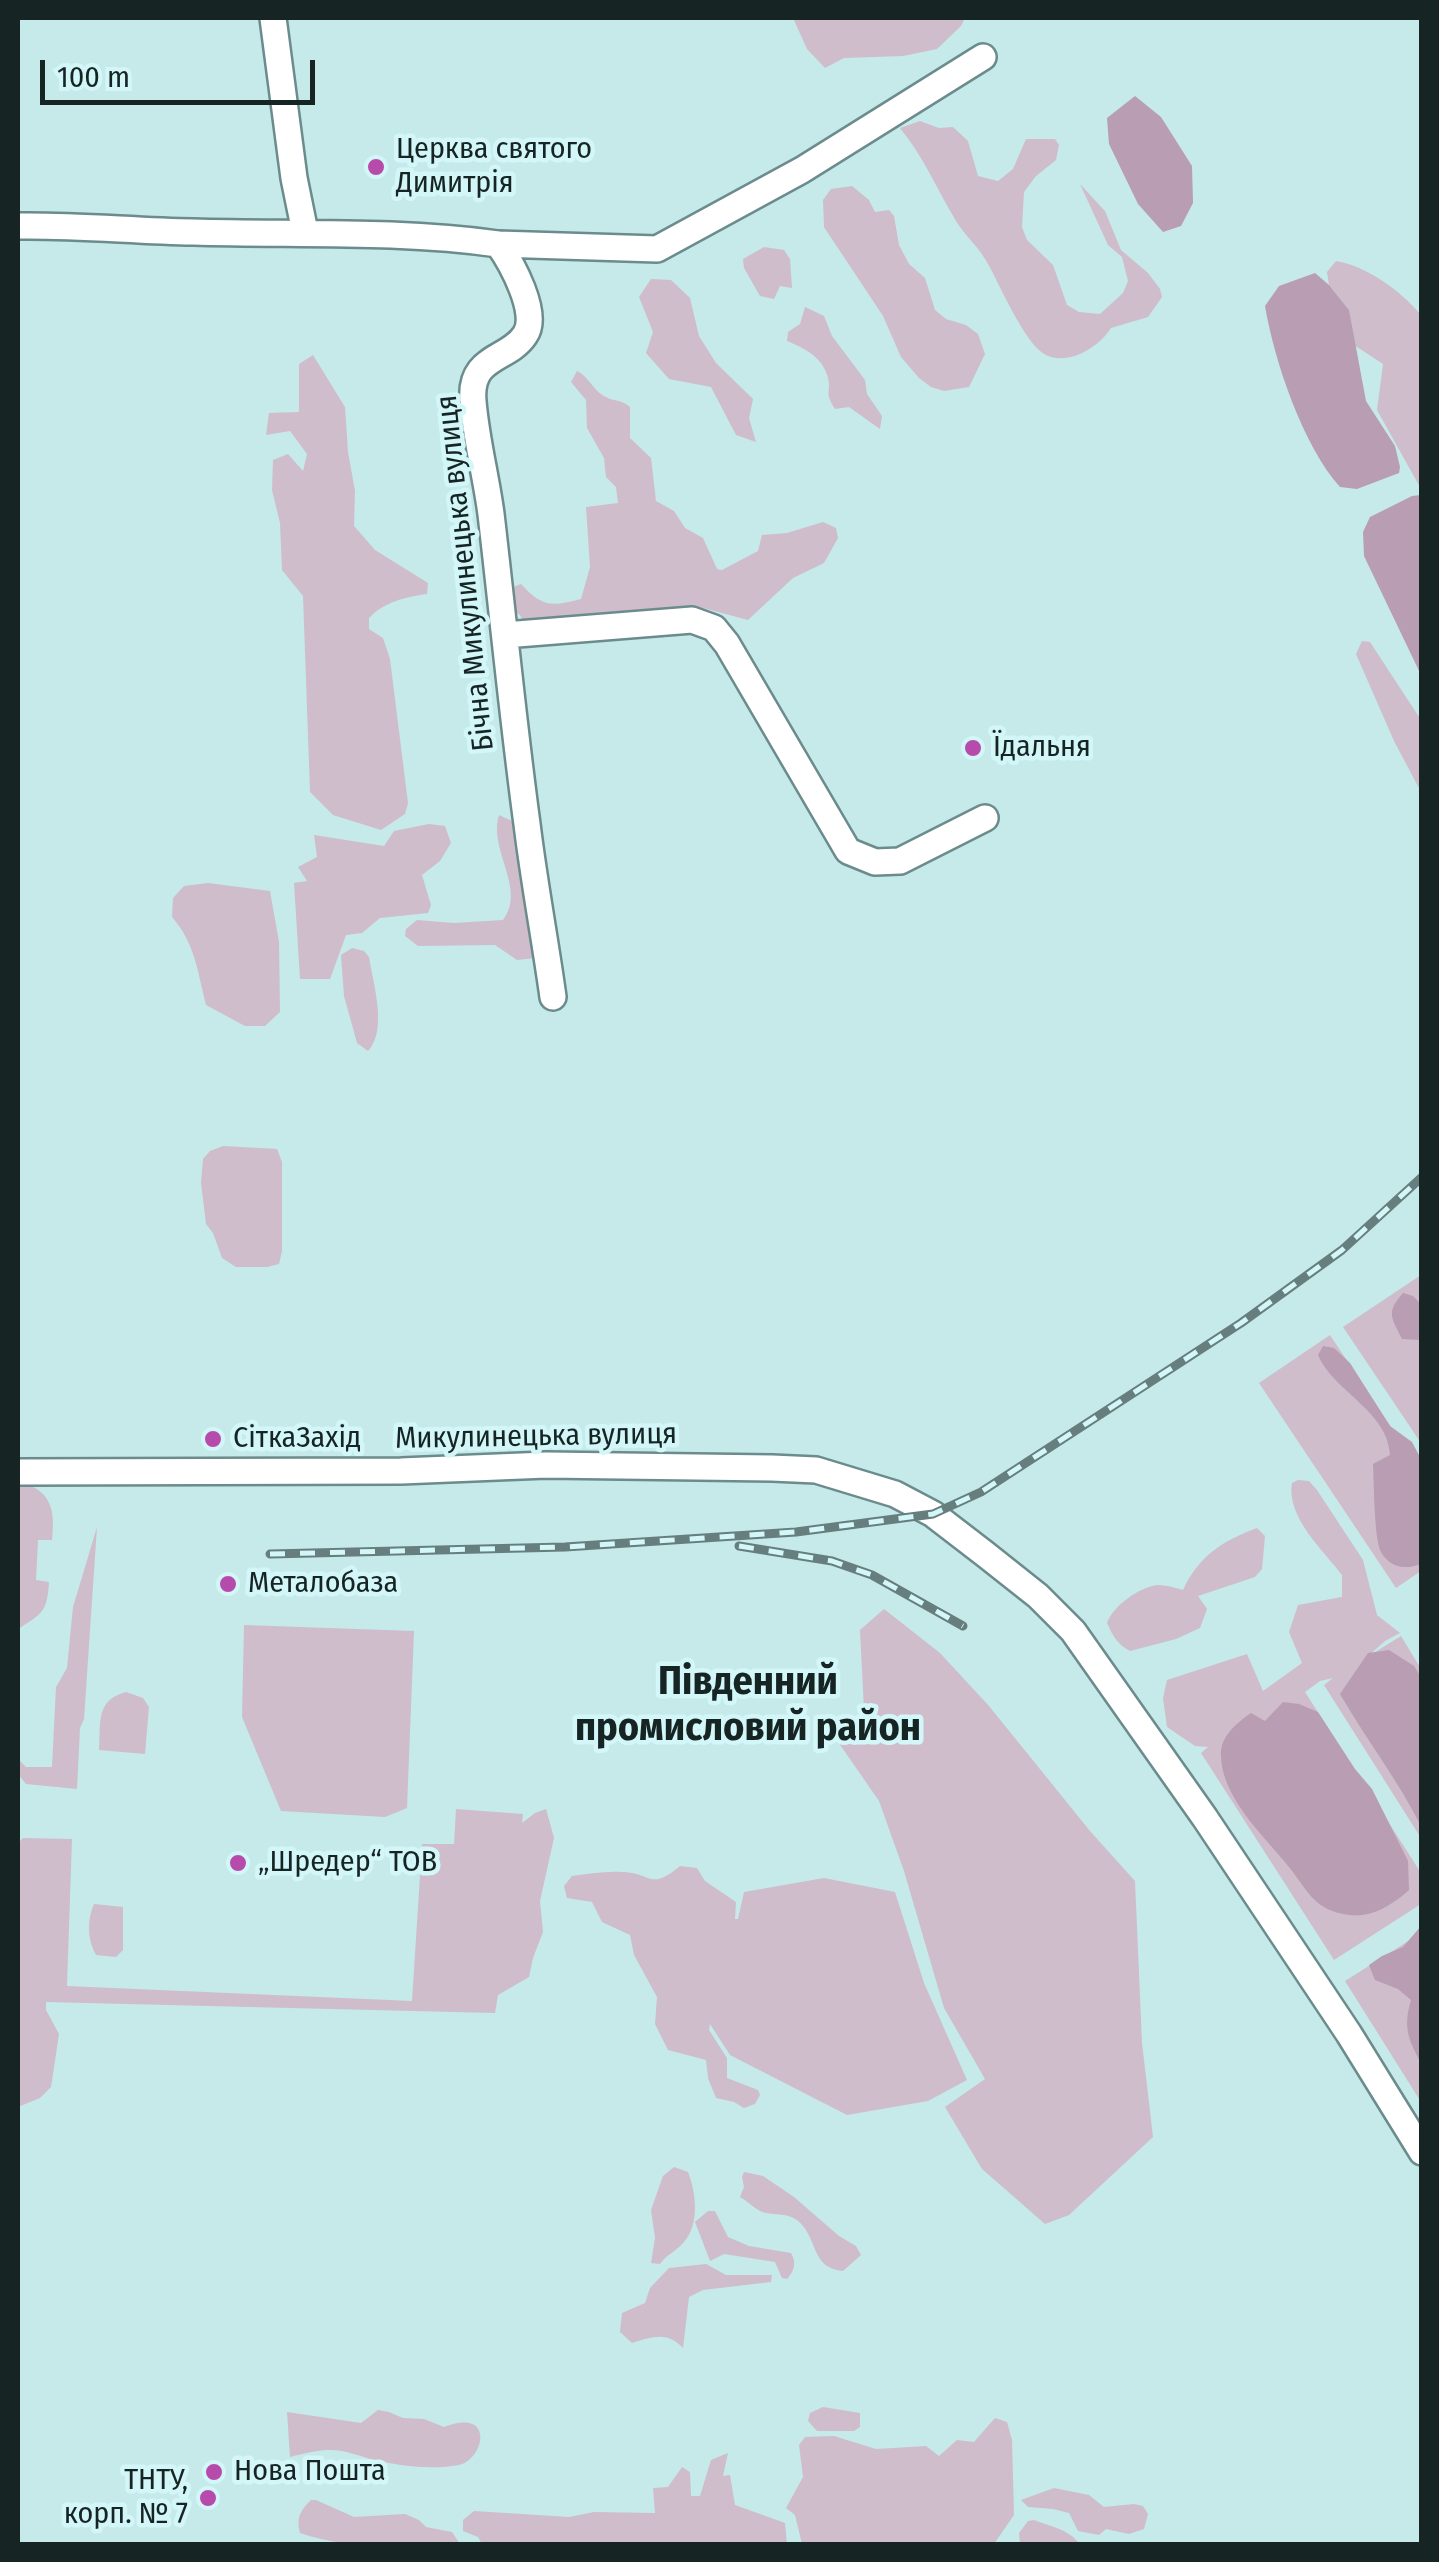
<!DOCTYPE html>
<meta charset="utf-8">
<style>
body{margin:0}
#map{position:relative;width:1439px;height:2562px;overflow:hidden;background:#c6e9ea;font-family:"Fira Sans Condensed",sans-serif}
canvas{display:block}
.frame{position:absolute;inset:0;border:20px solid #172424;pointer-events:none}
.scale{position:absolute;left:40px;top:60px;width:275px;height:45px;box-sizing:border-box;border:5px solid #172424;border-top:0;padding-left:12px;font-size:30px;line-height:35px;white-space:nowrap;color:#172424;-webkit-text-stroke:8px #d3f7f8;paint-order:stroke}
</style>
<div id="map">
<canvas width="1439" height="2562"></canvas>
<div class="frame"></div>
<div class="scale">100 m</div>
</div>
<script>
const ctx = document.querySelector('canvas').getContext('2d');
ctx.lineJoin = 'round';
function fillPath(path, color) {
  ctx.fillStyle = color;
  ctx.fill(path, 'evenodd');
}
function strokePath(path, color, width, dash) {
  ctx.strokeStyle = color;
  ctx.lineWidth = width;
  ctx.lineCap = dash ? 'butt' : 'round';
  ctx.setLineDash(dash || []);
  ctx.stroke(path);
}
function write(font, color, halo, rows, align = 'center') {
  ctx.font = font + ' "Fira Sans Condensed",sans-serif';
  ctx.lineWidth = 9;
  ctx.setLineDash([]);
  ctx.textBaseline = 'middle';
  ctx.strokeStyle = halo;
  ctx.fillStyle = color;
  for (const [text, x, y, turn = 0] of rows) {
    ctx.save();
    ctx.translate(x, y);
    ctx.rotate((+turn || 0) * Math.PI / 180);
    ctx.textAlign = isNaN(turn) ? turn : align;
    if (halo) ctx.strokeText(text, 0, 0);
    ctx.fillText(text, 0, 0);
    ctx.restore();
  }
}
fillPath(new Path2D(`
 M793,18H965L961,26L937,49L903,56L844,58L825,68L807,49Z
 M920,121L939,128L953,127L968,141L978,176L998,181L1013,169L1026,139H1055L1059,145L1056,160L1036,176L1024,192L1022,227L1027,240L1053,265L1067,305L1079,312L1100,314L1123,293L1128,281L1122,257L1108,245L1080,184L1105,211L1121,250L1148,273L1160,289L1162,297L1148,317L1111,328C1099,347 1069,366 1046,355C1025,345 1000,285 988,264C980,248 965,236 956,221C937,189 923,156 900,128Z
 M852,186L869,200L875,212L889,210L894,216L899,245L909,264L925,278L935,310L946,319L966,325L978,334L985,354L969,387L944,391L931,387L919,378L901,357L883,316L824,227L823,200L831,189Z
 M764,247L784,250L790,259L792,288L780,286L774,299L760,296L744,268L743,259Z
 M1336,261C1367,266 1401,291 1421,315V489L1377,410L1383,364L1354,345L1349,310L1329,285L1327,272Z
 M651,279L671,280L690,298L699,336L716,363L753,399L749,418L756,442L736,435L711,387L669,379L646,353L653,332L639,297Z
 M805,307L824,316L832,336L865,380L867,394L882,416L880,429L849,407L835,409C823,390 832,393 828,378C823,357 804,348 787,341L788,332L800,324Z
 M313,355L345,407L348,452L355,491L354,526L375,550L428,583L427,594C405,597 384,602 369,618V629L383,638L390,659L408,803L405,814L381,830L333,815L310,792L303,596L282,570L280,523L272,490L273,460L288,454L303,471L307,454L290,431L266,435L269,413L299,412V364Z
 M577,371C589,377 593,390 604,396C614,402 621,399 630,407V438L651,458L656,501L674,511L685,528L703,538L717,569L722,570L758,551L762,535L787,533L823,522L836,528L838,538L824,563L793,578L748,620L692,605L669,611H621L608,625L532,633L519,614L510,611L508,589L521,584C542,607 551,607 581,599L590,567L586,507L618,503L616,487L606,477L604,458L587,428L586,400L571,382Z
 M1362,641L1370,642L1421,720V792L1394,741L1356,654Z
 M499,815L512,821L526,838L535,958L517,960L495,945L418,946L405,936L406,929L417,920L454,923L503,920C527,889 488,850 499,815Z
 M429,824L445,826L451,843L440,861L422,875L431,905L428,913L380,918L362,933L346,935L330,979H300L294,883L307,881L298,867L317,857L314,835L384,846L394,831Z
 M208,883L270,891L279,942L280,1012L265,1026H245L206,1005C198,973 195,943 172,917L173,898L184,886Z
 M352,948L364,951L369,957C373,983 388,1030 368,1051L357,1043L344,996L341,955Z
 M223,1146L277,1149L282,1162V1251L279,1264L267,1267H236L222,1258L213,1233L206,1224L201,1183L203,1159L210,1151Z
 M1421,1275V1443L1343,1327Z
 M1330,1335L1421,1472V1571L1396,1588L1259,1383Z
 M1298,1480L1309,1481L1317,1490L1363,1560L1377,1615L1400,1633L1385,1641L1367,1657L1401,1636L1421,1669V1838L1324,1685L1333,1678L1320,1681L1305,1692L1421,1873V1904L1334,1960L1201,1753L1208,1747L1195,1746L1167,1727L1163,1698L1167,1680L1247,1654L1263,1691L1302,1663L1289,1632L1298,1605L1342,1597V1575C1323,1550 1286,1517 1292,1483Z
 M23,1483C53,1492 55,1513 52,1540H38L36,1580L49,1582C47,1612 43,1613 18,1629V1484Z
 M97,1527L84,1719L80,1728L77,1789L26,1784L18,1774V1759L26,1767H52L56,1687L67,1668L73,1607Z
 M1257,1528L1265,1536L1262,1569L1255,1577L1198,1596L1207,1609L1200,1628L1176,1639L1130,1651C1117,1644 1113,1636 1107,1623C1113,1606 1139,1587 1158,1585C1166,1585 1176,1588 1183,1590C1199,1556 1222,1541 1257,1528Z
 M884,1609L940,1653L989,1706L1090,1831L1135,1881L1142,2043L1153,2137L1069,2215L1045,2224L982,2169L945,2107L985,2079L944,2008L904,1871L879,1801L836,1739L864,1710L860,1630Z
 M244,1625L414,1631L407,1808L385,1817L281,1811L242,1717Z
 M126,1692L143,1698L149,1707L145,1754L99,1750C101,1723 95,1700 126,1692Z
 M456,1809L523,1814L522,1823L535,1813L546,1809L554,1838L540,1901L543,1932L533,1958L529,1977L498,1995L495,2013L46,2002V2010L59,2034L51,2087L40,2098L18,2107V1843L23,1838L72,1839L67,1986L412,2001L422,1844H454Z
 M680,1866L697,1868L705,1881L736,1902L735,1919H738L744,1892L824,1878L895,1892L924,1983L967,2080L928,2101L847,2115L730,2055L710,2024L709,2030L727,2058V2078L758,2090L760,2095L755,2104L744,2108L734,2102L716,2098L708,2078L706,2060L668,2050L655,2024L657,1997L634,1955L630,1935L602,1922L592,1902L567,1898L564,1886L572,1876C588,1874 605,1871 621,1872C652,1872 649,1892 680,1866Z
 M94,1904L123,1907V1950L116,1957L96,1955C87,1940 87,1919 94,1904Z
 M1421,1933V2102L1345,1981Z
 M674,2167L688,2172C696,2192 700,2224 684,2242C677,2251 667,2254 660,2264L651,2263L655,2238L651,2210L663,2176Z
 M744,2172L763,2176L794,2197L839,2236L856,2246L861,2255L843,2271C813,2268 818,2245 803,2226C791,2210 774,2217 760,2211C753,2207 747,2201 740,2197L744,2187L742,2177Z
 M708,2211H715L728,2237L749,2246L791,2253C797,2263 794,2271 787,2279L782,2278L775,2262L724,2254L710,2261L695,2222Z
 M706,2264L726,2275H772L771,2282L703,2290L689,2297L683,2348C667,2331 652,2337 632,2343L620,2332L622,2313L645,2303L650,2288L669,2268Z
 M823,2407L860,2413V2427L854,2431H817L808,2421L810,2413Z
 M378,2410L389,2412L403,2418L424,2419L444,2427C496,2407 484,2460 459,2465C431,2470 400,2466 374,2460C360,2456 343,2449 328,2450C316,2450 302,2454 290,2457L287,2412L361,2423Z
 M995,2418L1007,2422L1012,2440L1014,2515L994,2544H802L795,2515L786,2508L803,2477L799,2445L805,2437L834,2436L876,2449L926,2446L939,2456L957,2440L974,2442Z
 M728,2453L723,2476L730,2475L735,2505L785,2523L787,2544H482L478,2537L463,2531V2520L474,2511L569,2517L594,2512L655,2513L653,2488L668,2487L682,2467L690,2472L691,2496H700L711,2460Z
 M1054,2488L1089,2495L1104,2507L1134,2504L1143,2506L1148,2514L1144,2529L1129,2534L1106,2529L1099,2535L1078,2531L1069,2513L1053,2509L1028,2507L1021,2500Z
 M311,2500H316L354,2517L405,2514L419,2520L426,2527L452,2532L460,2544C407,2545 351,2551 300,2533C296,2519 300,2510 311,2500Z
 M1034,2520C1049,2526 1071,2530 1079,2544H1020L1019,2533L1028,2521Z`), '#cfbdcb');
fillPath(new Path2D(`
 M1135,96L1161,117L1192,166L1193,203L1181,226L1163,232L1138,204L1109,144L1107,118Z
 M1315,273L1329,285L1349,310L1366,401L1395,446L1400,467L1399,473L1357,489L1340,487C1303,446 1274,360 1265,306L1279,286Z
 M1421,495H1422L1421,675L1364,556L1363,532L1370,517L1412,496Z
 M1403,1293L1413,1296L1421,1304V1340L1402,1339C1391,1317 1386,1312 1403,1293Z
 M1323,1346L1334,1348L1350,1363L1390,1426L1412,1442L1421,1459V1564C1406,1570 1390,1568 1381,1552C1374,1539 1374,1482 1373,1464L1390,1455C1388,1411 1334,1392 1318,1355Z
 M1389,1650L1414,1666L1421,1677V1826C1398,1780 1366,1739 1340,1694L1368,1653Z
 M1283,1702L1299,1704L1318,1712L1355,1769L1372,1789L1408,1861L1409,1890C1389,1908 1366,1921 1339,1913C1333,1912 1323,1907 1318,1903C1307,1894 1298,1878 1289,1867C1264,1836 1221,1797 1221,1755C1220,1736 1238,1722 1251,1713L1265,1721Z
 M1421,1926V2063C1408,2039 1403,2027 1411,2000L1398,1989L1375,1980L1369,1965L1382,1956L1403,1947Z`), '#b89db3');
const minor = new Path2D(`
 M273,18L294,178L305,232
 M18,226C76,225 134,231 193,232C295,235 397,230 498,244C511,262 540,314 525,335C508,361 469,355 473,401C476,439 486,476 491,514C503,617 513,721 527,824C534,882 545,939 553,997
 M498,244L657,249L802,170L983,57
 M505,635L692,620L714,628L727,644L848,851L875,862L900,861L985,818
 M18,1472L401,1471L546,1465L772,1468L816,1470L895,1494L933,1514L985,1554L1038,1596L1073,1631L1205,1818L1349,2034L1422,2152`);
strokePath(minor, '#6b8b8c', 30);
strokePath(minor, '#fff', 25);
const rail = new Path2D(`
 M739,1546L832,1561L872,1575L963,1626
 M270,1554L565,1547L796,1532L933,1514L981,1492L1241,1323L1342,1250L1422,1177`);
strokePath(rail, '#677e7e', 9);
strokePath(rail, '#d3f7f8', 5, [15]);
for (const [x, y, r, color] of [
 [376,167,10,"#b74bab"],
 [973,748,10,"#b74bab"],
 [213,1439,10,"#b74bab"],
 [228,1584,10,"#b74bab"],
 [238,1863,10,"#b74bab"],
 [214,2472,10,"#b74bab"],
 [208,2498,10,"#b74bab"]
]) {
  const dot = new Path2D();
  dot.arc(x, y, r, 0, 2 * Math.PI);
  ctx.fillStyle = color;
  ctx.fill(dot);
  strokePath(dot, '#d3f7f8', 4);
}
write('30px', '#172424', '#d3f7f8', [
 ["Церква святого",396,150],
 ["Димитрія",396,184],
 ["Їдальня",993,748],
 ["СіткаЗахід",233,1439],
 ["Металобаза",248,1584],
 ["„Шредер“ ТОВ",258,1863],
 ["Нова Пошта",234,2472],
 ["ТНТУ,",188,2481,"right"],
 ["корп. № 7",188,2515,"right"]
], 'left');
write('30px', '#172424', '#d3f7f8', [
 ["Бічна Микулинецька вулиця",466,573,-96],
 ["Микулинецька вулиця",536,1437,-1]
]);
write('bold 40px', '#172424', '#d3f7f8', [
 ["Південний",748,1683],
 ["промисловий район",748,1729]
]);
</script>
